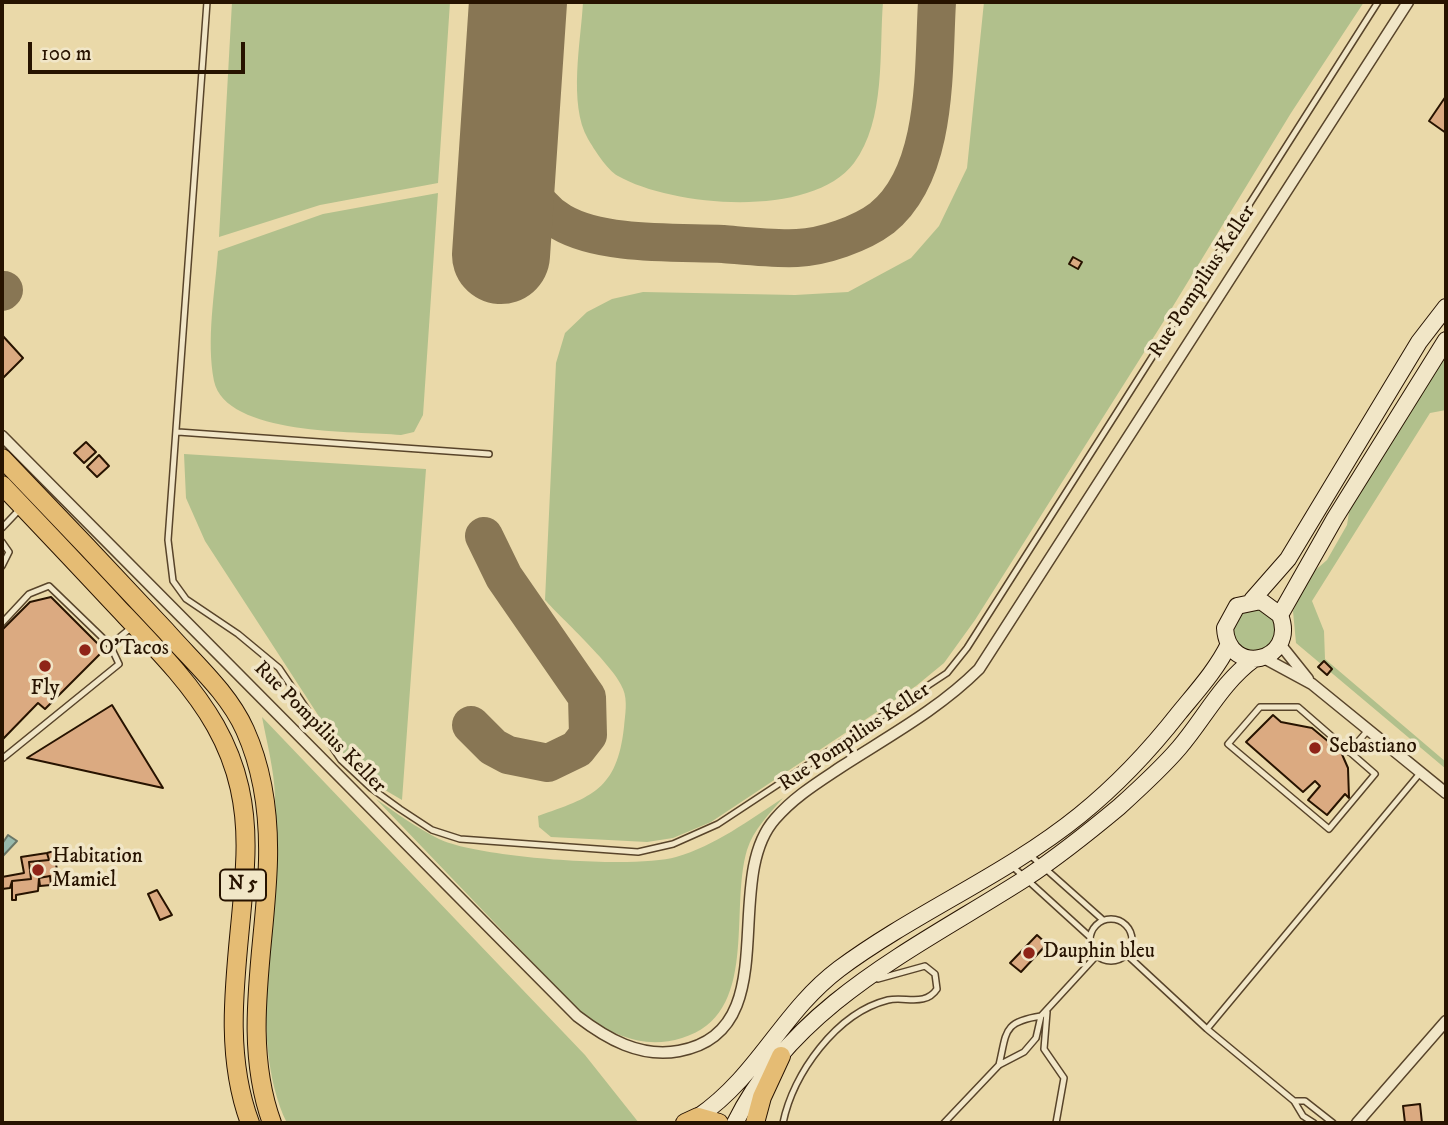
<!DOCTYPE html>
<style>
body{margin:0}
#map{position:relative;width:1448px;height:1125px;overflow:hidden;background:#ead9a9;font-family:"IM FELL DW Pica",serif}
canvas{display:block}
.frame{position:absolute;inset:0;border:4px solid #271300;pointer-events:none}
.scale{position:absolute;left:28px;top:42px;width:217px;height:32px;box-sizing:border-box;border:4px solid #271300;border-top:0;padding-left:9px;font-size:21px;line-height:24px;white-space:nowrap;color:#271300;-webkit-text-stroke:5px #f1e6c7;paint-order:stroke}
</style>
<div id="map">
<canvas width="1448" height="1125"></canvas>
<div class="frame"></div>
<div class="scale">100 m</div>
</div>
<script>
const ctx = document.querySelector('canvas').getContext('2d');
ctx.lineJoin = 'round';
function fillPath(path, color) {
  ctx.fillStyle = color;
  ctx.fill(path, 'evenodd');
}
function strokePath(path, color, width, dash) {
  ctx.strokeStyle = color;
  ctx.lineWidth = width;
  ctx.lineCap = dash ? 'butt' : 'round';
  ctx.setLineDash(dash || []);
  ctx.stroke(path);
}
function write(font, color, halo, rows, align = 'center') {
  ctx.font = font + ' "IM FELL DW Pica",serif';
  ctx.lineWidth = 7;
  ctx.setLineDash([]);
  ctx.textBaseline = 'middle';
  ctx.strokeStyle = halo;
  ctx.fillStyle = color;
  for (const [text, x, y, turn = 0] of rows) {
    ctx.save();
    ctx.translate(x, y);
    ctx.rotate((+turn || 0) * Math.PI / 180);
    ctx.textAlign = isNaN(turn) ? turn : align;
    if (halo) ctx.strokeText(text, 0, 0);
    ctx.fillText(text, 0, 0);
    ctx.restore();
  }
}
fillPath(new Path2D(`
 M232,2H450L438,183L320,205L219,237Z
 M583,2H883C879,52 886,120 854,163C812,219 673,207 618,176C607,170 594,149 588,139C568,104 581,41 583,2Z
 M984,2H1364L1291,113L1167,316L975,620L944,663L916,686L711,822L673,838L647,842L551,837L539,827L538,816C592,797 617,790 624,727C625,715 628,701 623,689C616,668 562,619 545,600L556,363L565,333L587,312L612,299L643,292L795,295L848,292L911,258L939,226L967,168Z
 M438,193L423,415L414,432L401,435C356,431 226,436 214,381C206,340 215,292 218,251L323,214Z
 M1446,352V410L1430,413L1312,601L1324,631L1325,659L1446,762V769L1296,643L1293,611L1312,573L1327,560L1347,525L1350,506Z
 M184,454L426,469L402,800L373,783L344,755L205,541L186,498Z
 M1232 630a22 22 0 1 1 44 0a22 22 0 1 1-44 0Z
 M262,717L585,1055L639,1123H287C245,1037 279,893 275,796C274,770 267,743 262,717Z
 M783,798C770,813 753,830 747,850C729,910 760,1015 682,1038C646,1049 619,1037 587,1019L376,799C396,813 417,828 439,839C478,858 635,869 676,857C715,846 749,820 783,798Z`), '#b1c08c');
const water = new Path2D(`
 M8,835L17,841L2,857V844Z`);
fillPath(water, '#98baac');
strokePath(water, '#6b7767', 2);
strokePath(new Path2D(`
 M510,126C516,163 526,201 561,222C602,246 675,242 723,244C747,246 773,249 797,248C823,247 861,234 882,218C939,172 933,68 937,2
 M2,292L4,290
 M471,725L493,747L508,755L548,763L577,749L588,735L587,697L504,577L484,536`), '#887654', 38);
strokePath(new Path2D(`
 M501,255L518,2`), '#887654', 98);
const building = new Path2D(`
 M1446,96V133L1429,121Z
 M1073,257L1082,262L1078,269L1069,264Z
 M2,335L23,358L2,379Z
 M86,442L96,452L84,463L74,453Z
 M99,455L109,466L97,477L87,467Z
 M51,597L104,650L45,709L38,703L2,740V630L30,602Z
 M1324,661L1332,669L1327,675L1318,667Z
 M112,705L163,788L27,758Z
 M1273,715L1281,722L1312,728L1341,752L1348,768L1349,798L1345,794L1327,815L1308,800L1320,786L1315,781L1303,792L1246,742Z
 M54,851L59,883L51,885L50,876L39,878L38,891L16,895V900H12V881L31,879L29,862L49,860L47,853Z
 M47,853L49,860L29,862L31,879L12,881L10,888L2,889V872V877L24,873L21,857Z
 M50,876L51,885L40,886L39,878Z
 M157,890L172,915L160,920L148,894Z
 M1037,935L1047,944L1021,972L1010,963Z
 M1420,1104L1422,1123H1405L1403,1106Z`);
fillPath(building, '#dbaa81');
strokePath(building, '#271300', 2);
const lane = new Path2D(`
 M207,2L168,540L173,581L186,599L238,634L279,668L341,760L371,788L400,809L432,830L460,839L638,852L673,844L718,824L947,673L967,648L1378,2
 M178,432L489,454
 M2,528L20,509
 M2,542L9,552L2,566
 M2,623L29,594L49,586L110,645
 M1260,707H1298L1375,774L1329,829L1228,744Z
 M1349,752L1369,729
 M2,759L119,664L110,645L132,627
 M1030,855L1103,920
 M1012,866L1090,937
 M1090 940a21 21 0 1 1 42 0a21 21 0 1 1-42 0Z
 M1126,954L1207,1029L1294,1101L1303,1116L1314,1123
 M1047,1012L1044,1049L1064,1078L1056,1123
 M1207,1029L1421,772
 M999,1065C1007,1032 1002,1022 1041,1016
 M1294,1101H1305L1333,1123
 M783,1123C793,1074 836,1013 888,1000C905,996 925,1007 937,989L935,974L925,966L878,979
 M944,1123L999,1065L1024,1052L1036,1038L1041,1016L1097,955`);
const street = new Path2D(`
 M2,436L577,1016C607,1039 640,1058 679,1051C787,1032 720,881 775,819C794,797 817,783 841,767C889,736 939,709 979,669L1408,2
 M1280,644L1308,679
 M1264,658L1312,684L1446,793
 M1357,1123L1446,1021`);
const secondary = new Path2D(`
 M1252,600L1288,559L1419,342L1446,307
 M1280,615L1261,601L1237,606L1225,628C1228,678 1298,662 1280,615L1335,518L1446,340
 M698,1117C759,1075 782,1012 839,969C916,912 1006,875 1080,815C1117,785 1150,750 1179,713C1197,691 1217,669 1229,644
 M735,1123C794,1003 920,946 1026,878C1059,856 1089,832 1119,807C1140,788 1161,769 1179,748C1204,719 1222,682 1254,659`);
const primary = new Path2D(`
 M2,458C57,515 112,573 166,631C193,662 228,692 245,730C263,770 269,817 268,860C266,948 241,1038 272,1123
 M2,485C41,526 80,567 119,609C196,690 252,745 245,865C241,951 219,1040 250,1123
 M685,1123L698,1117L719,1123
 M755,1123L762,1097L781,1056`);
strokePath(lane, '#58442a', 8);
strokePath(street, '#58442a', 13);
strokePath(secondary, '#271300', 18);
strokePath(primary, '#271300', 20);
strokePath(lane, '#f1e6c7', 5);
strokePath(street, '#f1e6c7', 10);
strokePath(secondary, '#f1e6c7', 16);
strokePath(primary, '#e5bc74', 18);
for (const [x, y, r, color] of [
 [85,650,7,"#8f2418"],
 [45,666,7,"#8f2418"],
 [1315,748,7,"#8f2418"],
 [38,870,7,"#8f2418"],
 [1029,953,7,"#8f2418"]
]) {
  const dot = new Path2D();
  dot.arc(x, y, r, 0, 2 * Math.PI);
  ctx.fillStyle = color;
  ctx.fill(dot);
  strokePath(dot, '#f1e6c7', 2.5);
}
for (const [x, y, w] of [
 [243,885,46]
]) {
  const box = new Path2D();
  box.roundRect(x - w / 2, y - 15.5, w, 31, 5);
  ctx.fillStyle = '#f1e6c7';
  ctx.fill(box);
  strokePath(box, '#271300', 2);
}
write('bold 19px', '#271300', null, [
 ["N 5",243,885]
]);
write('21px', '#271300', '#f1e6c7', [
 ["Rue Pompilius Keller",1203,282,-57],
 ["Rue Pompilius Keller",319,728,45],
 ["Rue Pompilius Keller",855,738,-34]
]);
write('21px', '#271300', '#f1e6c7', [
 ["O'Tacos",99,650],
 ["Fly",45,690,"center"],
 ["Sebastiano",1329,748],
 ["Habitation",52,858],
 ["Mamiel",52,882],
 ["Dauphin bleu",1043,953]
], 'left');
</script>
